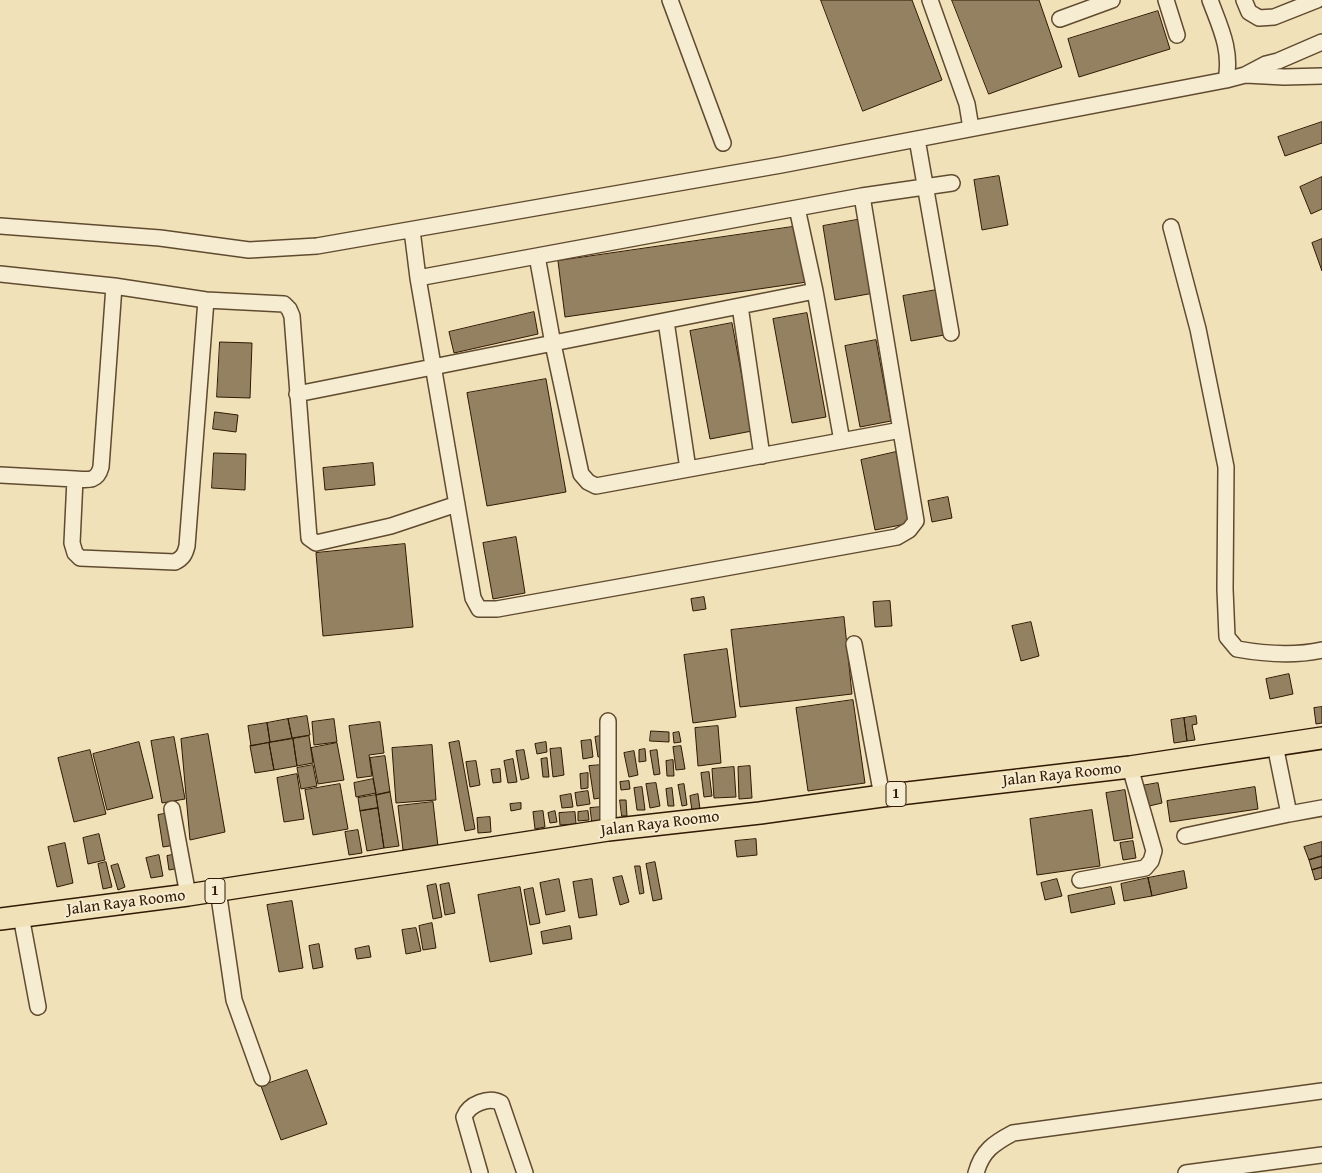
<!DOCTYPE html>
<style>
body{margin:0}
canvas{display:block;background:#f0e1b8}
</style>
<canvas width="1322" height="1173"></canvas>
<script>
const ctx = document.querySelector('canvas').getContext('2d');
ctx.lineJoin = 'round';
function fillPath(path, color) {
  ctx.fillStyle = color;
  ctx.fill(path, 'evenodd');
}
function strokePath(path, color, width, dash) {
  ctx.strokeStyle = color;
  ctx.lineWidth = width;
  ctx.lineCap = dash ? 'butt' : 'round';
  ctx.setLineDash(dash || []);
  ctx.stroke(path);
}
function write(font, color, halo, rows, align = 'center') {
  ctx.font = font + ' "Gentium Book Plus",serif';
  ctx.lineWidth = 4;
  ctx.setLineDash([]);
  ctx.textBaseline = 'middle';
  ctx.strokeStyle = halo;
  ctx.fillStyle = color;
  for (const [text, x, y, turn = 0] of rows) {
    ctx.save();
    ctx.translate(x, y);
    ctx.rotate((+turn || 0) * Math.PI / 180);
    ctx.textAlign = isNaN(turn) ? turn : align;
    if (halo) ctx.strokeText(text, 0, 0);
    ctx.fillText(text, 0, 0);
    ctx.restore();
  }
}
const building = new Path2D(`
 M821,0H912L942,80L863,111Z
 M952,0H1039L1062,67L989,94Z
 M1158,11L1170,49L1079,77L1068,39Z
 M1322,122V143L1285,156L1278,137Z
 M999,176L1008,225L982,230L974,180Z
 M1322,177V209L1311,214L1300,187Z
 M862,219L874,293L835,300L823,226Z
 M799,226L807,282L565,317L558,261Z
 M1322,239V271L1312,243Z
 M942,289L950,334L911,341L903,296Z
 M534,312L538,334L454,353L449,332Z
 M807,313L826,417L792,423L773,319Z
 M732,323L752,431L710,439L690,331Z
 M876,340L891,421L860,427L845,346Z
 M220,342L252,343L250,398L217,397Z
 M546,379L566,492L487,506L467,393Z
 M215,412L238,415L236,432L213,429Z
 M896,452L911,523L875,530L861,460Z
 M214,453L246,454L245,490L212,488Z
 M373,463L375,485L325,490L323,468Z
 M948,497L952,518L932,522L928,501Z
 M516,537L525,593L493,599L483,543Z
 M405,544L413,627L323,636L316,553Z
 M704,597L706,609L693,611L691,599Z
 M890,601L892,626L875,627L873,602Z
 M844,617L852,694L740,707L731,630Z
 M1031,622L1039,656L1021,661L1012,626Z
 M727,649L736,717L693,723L684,655Z
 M1289,674L1293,694L1270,699L1266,679Z
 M853,700L865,783L808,791L796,708Z
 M1322,707V723L1316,724L1314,708Z
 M307,716L310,735L292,738L288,719Z
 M1196,716L1197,724L1192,725L1195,740L1187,741L1184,718Z
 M1184,718L1187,741L1174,743L1171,720Z
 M288,719L292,738L270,742L267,723Z
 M334,719L337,742L314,745L312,722Z
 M380,722L384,753L369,755L372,776L357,778L349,726Z
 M267,723L270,742L251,746L248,726Z
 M718,726L721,763L698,766L695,728Z
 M651,731L669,732V742L650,741Z
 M679,732L681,742L674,743L673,733Z
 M208,734L225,832L190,840L181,739Z
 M309,736L313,763L297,766L293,739Z
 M600,736L603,756L598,757L595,737Z
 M174,737L185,799L162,803L151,741Z
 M293,739L297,766L274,770L269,743Z
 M591,740L593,757L583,759L581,741Z
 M459,741L475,829L465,831L449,743Z
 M139,742L153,798L107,810L93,754Z
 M546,742L547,752L537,754L535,744Z
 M269,743L274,770L255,773L250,746Z
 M337,743L344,780L318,784L311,748Z
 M432,745L436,800L396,803L392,748Z
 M681,746L685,769L676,770L673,747Z
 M561,748L564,775L553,777L550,749Z
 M645,749L646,761L639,762V750Z
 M90,750L106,814L74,822L58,758Z
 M524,750L529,778L521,780L516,751Z
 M657,750L660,774L654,775L650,751Z
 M634,751L638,775L629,777L624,753Z
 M385,756L390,792L376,795L370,758Z
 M547,758L549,777H543L541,759Z
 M513,759L517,782L508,783L504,761Z
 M673,760L674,776H667L666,761Z
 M476,761L480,785L470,787L466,762Z
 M313,765L317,786L301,789L297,768Z
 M602,765L606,797L594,799L589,766Z
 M750,766L752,798L739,799L738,767Z
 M734,767L736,797L714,798L712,769Z
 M500,769L501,782L493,783L491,770Z
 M709,772L712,796L704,797L701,773Z
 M588,773V788L581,789L580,774Z
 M297,774L304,819L284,822L277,778Z
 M373,779L376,793L356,797L354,783Z
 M629,781L630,789L621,790L620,782Z
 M656,783L660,806L650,808L646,784Z
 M1158,783L1162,803L1145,807L1141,786Z
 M340,784L348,829L313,835L305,790Z
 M684,784L687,805L682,806L678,785Z
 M642,787L645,810H637L634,788Z
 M1255,787L1258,809L1170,822L1167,801Z
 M672,788L674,806H668L666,789Z
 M1125,790L1133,838L1114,841L1106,793Z
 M588,791L590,804L577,806L575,793Z
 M390,792L399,846L384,848L376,795Z
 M571,794L573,807L562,808L560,796Z
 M698,794L700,809L692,811L690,796Z
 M376,795L378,808L360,811L358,798Z
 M620,800H626L627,816H622Z
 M433,802L438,846L403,850L398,806Z
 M521,803V809L511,811L510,804Z
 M602,807L604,822L592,824L590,808Z
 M378,808L384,848L367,851L360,811Z
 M1092,810L1100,866L1037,875L1030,819Z
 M543,811L545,827L535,829L533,812Z
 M555,811L557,822L550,823L548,813Z
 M588,811L589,820L578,821V812Z
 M575,812L576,824L560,825L559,813Z
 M170,813L175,845L163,847L158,815Z
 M490,817L491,832L478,833L477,818Z
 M358,830L362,853L349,855L345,832Z
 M99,834L105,860L88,864L83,838Z
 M756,839L757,855L737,857L735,841Z
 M1133,841L1136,858L1123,860L1120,843Z
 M1322,842V856L1309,860L1304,847Z
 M65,843L73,883L57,887L48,847Z
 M177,854L180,868L169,870L167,856Z
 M159,855L163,876L151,878L146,858Z
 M1322,856V867L1312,870L1309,860Z
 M106,862L112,887L103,889L98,864Z
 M655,862L662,899L653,901L646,864Z
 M118,864L125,887L118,890L111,866Z
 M635,866H640L644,893L640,894Z
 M1322,867V878L1315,880L1312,870Z
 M1184,871L1187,888L1152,896L1148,878Z
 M622,876L629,902L620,905L613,878Z
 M1148,878L1152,896L1124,901L1121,884Z
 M559,879L565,911L546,915L540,883Z
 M592,879L597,915L579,918L573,882Z
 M1057,879L1062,896L1045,900L1041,883Z
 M449,883L455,913L445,915L440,885Z
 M436,884L442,917L433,919L427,886Z
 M520,887L532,954L490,962L478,895Z
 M1111,887L1115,904L1071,913L1068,896Z
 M533,888L540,923L530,925L524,890Z
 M292,901L303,968L279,972L267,905Z
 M432,923L436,948L423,950L419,926Z
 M570,926L572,939L543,944L541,932Z
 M416,928L421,951L406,954L402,930Z
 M319,944L323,967L313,969L309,946Z
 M369,946L371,957L357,959L355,949Z
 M307,1070L327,1124L281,1140L261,1086Z`);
fillPath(building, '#948161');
strokePath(building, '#311903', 1);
const minor = new Path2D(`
 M670,0L723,143
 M930,0L967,104L971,128
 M1166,0L1177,35
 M1210,0C1220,27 1232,50 1226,80
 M1244,0L1249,12L1259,18L1274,17L1317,0
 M1060,19L1112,0
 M1246,75L1284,77L1322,76
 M917,139L951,333
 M797,208L815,291L842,441
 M0,226L160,238L249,250L317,246L781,165L1226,80L1245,75L1266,64L1278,61L1322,42
 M1171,227L1198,329L1226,467L1225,589L1227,637L1237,649C1265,654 1295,656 1322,650
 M412,230L418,278L473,598L479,609H497L897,537L909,530L916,521L862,196
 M537,256L553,344L581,474L588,482L596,486L901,430
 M0,274L114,286L206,300L284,304L289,309L292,316L309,538L316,543L391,526L457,504
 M418,278L862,196L952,183
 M740,306L762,456
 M666,321L688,469
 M297,394L815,291
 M0,475L75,479L72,543L75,553L80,558L175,562C183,558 185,554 187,546L206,300
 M75,479C88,480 97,482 101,467L114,286
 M854,644L882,796
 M1275,745L1289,814
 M172,809L188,895
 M608,830V721
 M1185,836L1289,814L1322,808
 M1080,880L1145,868L1151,861L1154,851L1130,767
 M218,890L234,1000L262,1078
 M21,916L38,1007
 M480,1173L464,1117C469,1104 489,1096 501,1103L525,1173
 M976,1173C982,1151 994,1143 1013,1133L1322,1091
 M1186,1173L1322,1155`);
const highway = new Path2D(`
 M0,919L188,895L608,830L760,813L882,796L1130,767L1322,738`);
strokePath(minor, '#614b30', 18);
strokePath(highway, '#311903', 24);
strokePath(minor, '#f5ecd1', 15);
strokePath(highway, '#f0e1b8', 21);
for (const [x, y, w] of [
 [896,794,20],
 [215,891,20]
]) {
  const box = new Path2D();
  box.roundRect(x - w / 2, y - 12.5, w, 25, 4);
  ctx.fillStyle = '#f5ecd1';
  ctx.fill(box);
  strokePath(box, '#311903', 1);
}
write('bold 15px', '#311903', null, [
 ["1",896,794],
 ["1",215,891]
]);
write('16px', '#311903', '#f5ecd1', [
 ["Jalan Raya Roomo",1062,775,-6],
 ["Jalan Raya Roomo",660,824,-7],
 ["Jalan Raya Roomo",126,903,-7]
]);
</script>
